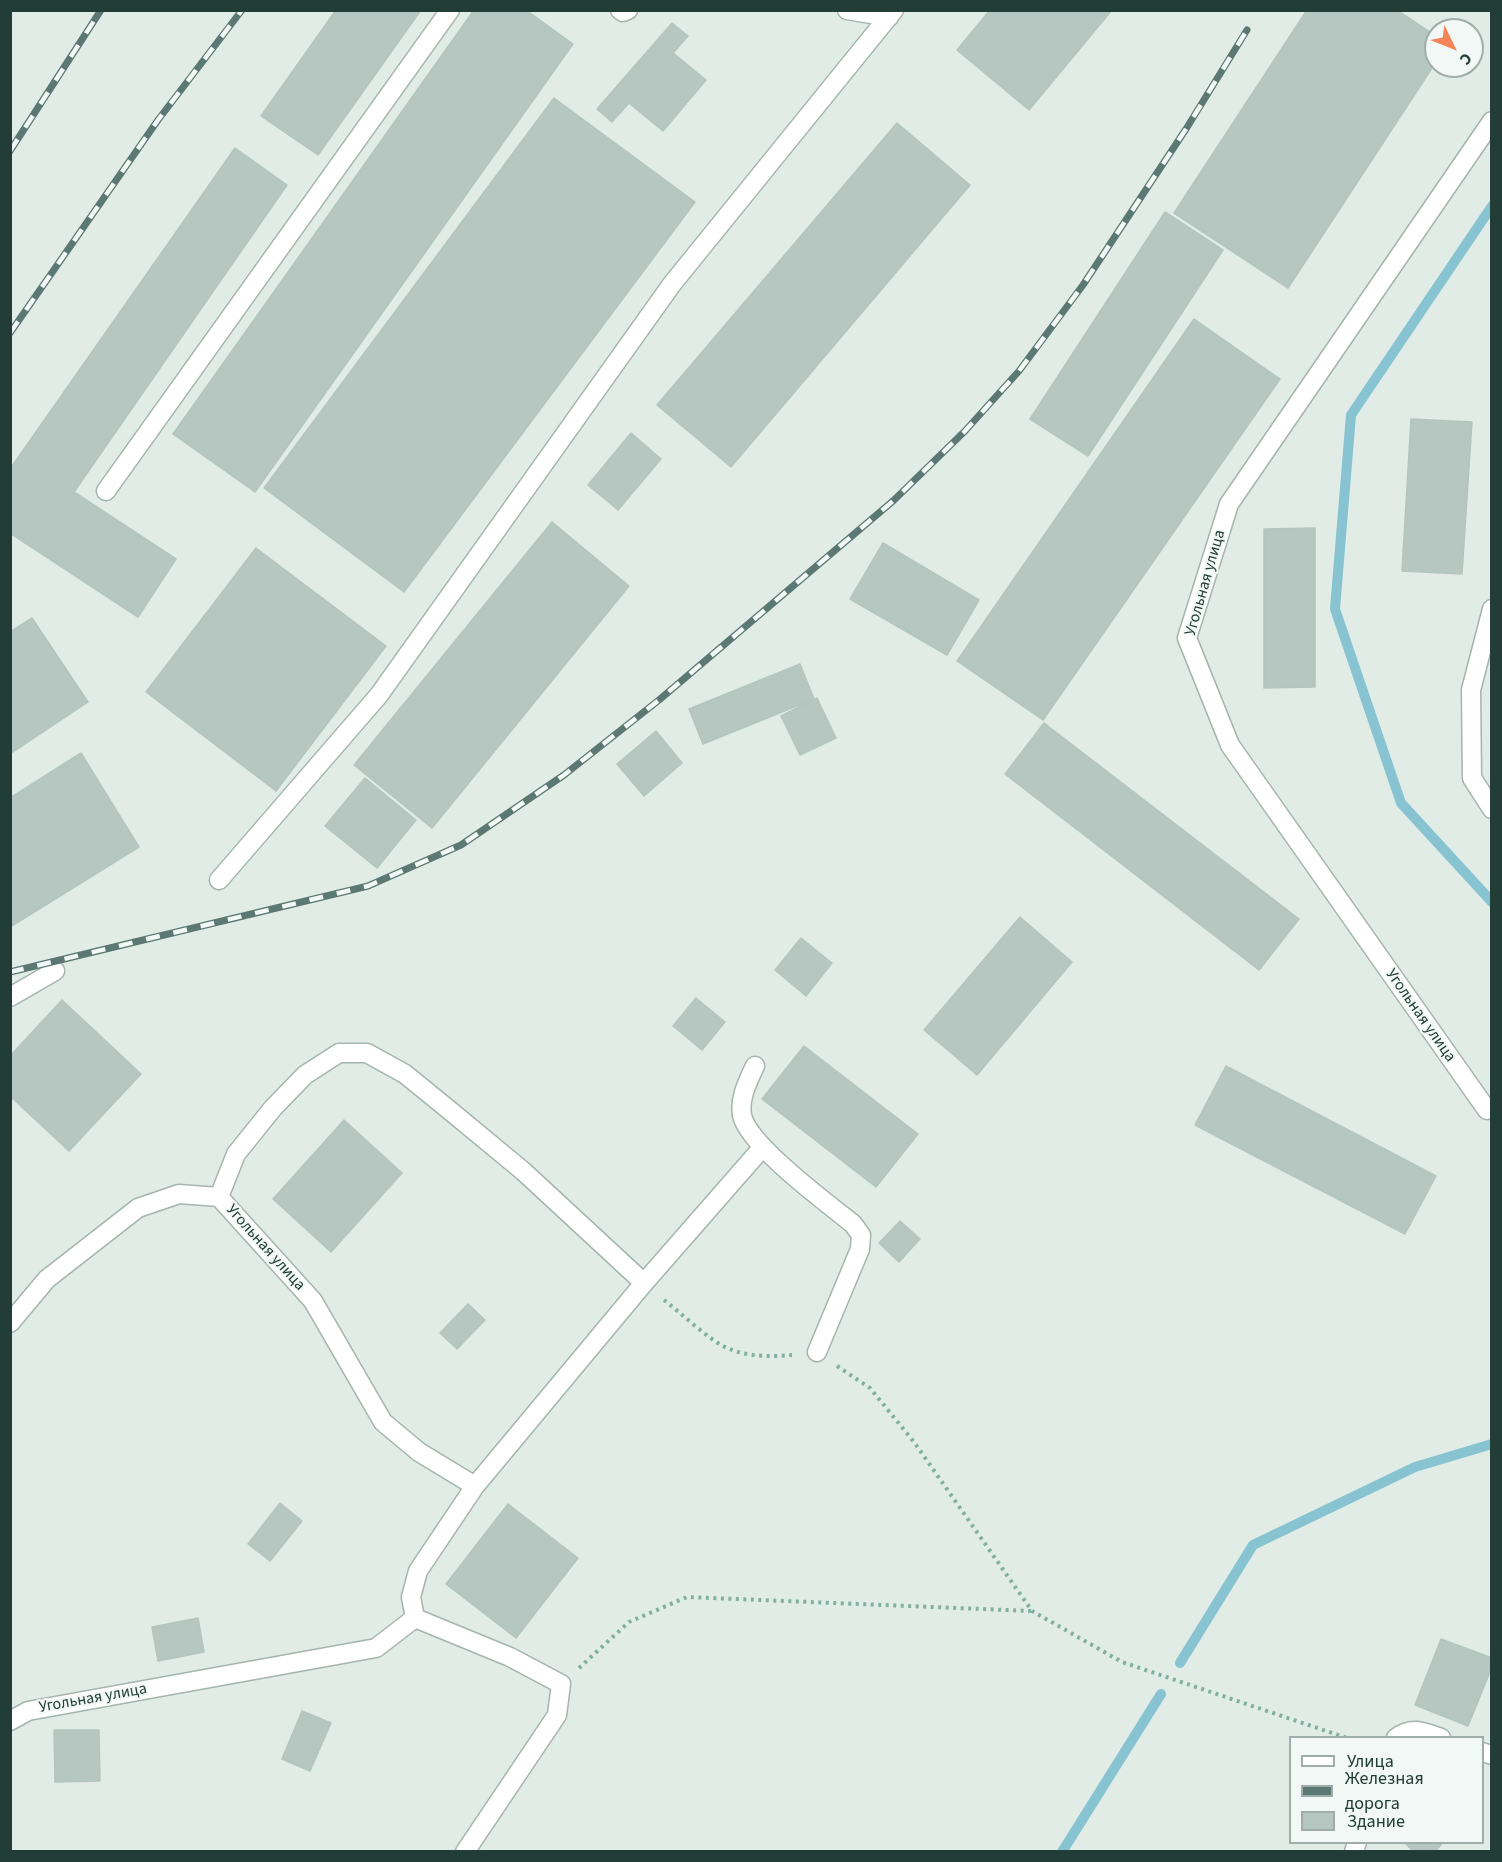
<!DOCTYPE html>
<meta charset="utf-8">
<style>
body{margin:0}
#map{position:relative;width:1502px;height:1862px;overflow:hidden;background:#e1ece7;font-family:"Source Sans 3",sans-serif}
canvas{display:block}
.frame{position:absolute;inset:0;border:12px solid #213d36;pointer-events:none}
.legend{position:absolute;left:1289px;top:1736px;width:195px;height:108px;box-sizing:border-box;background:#f2f8f5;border:2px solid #9eada9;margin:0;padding:8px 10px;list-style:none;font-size:18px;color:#213d36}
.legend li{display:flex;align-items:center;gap:12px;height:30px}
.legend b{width:30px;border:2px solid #9eada9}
.north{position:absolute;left:1424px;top:18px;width:60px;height:60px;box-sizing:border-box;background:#f2f8f5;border:2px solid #9eada9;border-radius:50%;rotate:133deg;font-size:16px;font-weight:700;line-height:24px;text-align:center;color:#213d36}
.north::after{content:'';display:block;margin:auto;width:21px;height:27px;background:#f38558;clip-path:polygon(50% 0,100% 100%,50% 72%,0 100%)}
</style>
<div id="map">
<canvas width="1502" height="1862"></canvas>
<div class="frame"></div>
<ul class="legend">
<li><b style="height:8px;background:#fff"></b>Улица</li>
<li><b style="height:8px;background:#5c7872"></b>Железная дорога</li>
<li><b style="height:16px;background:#b6c7c1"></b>Здание</li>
</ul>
<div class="north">С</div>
</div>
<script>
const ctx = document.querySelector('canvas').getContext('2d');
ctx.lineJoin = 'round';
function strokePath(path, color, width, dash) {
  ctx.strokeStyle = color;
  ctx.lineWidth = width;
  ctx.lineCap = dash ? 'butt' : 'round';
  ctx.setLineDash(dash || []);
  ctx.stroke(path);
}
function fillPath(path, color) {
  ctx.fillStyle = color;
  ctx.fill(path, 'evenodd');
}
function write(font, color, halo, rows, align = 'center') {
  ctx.font = font + ' "Source Sans 3",sans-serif';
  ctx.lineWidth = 4.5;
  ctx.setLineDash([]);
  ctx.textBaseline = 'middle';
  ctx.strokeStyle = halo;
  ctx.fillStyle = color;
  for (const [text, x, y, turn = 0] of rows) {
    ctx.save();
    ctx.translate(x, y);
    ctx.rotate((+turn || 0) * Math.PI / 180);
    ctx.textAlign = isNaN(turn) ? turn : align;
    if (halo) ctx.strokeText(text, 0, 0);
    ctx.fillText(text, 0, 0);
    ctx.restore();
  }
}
strokePath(new Path2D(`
 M1492,206L1351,415L1335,609L1401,803L1492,902
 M1180,1663L1253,1545L1415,1467L1492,1444
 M1062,1852L1161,1694`), '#88c3d1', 10);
const building = new Path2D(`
 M336,10H421L318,155L261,116Z
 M474,10H526L573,44L255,492L173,434Z
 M990,10H1112L1029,110L957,50Z
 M1307,10H1397L1436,36V62L1288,288L1174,213Z
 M672,23L688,36L673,53L706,80L663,131L629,103L612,122L597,109Z
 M554,98L695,202L404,592L264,488Z
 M897,123L970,185L731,467L657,405Z
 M235,148L287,185L74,492L176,559L138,617L10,533V469Z
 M1165,212L1223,250L1088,456L1030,419Z
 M1194,319L1280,379L1043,720L957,661Z
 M1411,419L1472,422L1462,574L1402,571Z
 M631,433L661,459L618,510L588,485Z
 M552,522L629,586L432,828L354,765Z
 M1315,528V687L1264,688V529Z
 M883,543L979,600L947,655L850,599Z
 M256,548L386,646L276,791L146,692Z
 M32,618L88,702L10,754V632Z
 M800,664L814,699L703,744L689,709Z
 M817,698L836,738L800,755L781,716Z
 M1044,723L1299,919L1259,970L1005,774Z
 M656,731L682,763L644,796L617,764Z
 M81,753L139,847L10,927V798Z
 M365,778L416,820L377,868L325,826Z
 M1020,917L1072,962L977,1075L924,1030Z
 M801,938L832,963L806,996L775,970Z
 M696,998L725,1022L702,1050L673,1026Z
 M62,1000L141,1074L69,1151L10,1096V1056Z
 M804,1046L918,1134L876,1187L762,1099Z
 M1226,1066L1436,1176L1405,1234L1195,1125Z
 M344,1120L402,1173L331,1252L273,1199Z
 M900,1221L920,1239L899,1262L879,1243Z
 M468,1304L485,1320L457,1349L440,1333Z
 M280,1503L302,1521L270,1561L248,1544Z
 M508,1504L578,1558L516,1638L446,1584Z
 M198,1618L204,1652L158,1661L152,1627Z
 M1441,1639L1492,1658V1667L1468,1726L1415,1705Z
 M302,1711L331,1723L310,1771L282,1759Z
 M54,1730H99L100,1781L55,1782Z
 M1404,1842H1443L1435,1852H1414Z`);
fillPath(building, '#b6c7c1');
strokePath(building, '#b3c5bf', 1.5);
const minor = new Path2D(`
 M620,10L623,12L628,10
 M847,10L889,17
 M106,491L450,10
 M1492,609L1471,690L1472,778L1492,809
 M219,880L379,695L672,284L894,10
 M10,997L55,971
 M755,1066C748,1081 739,1098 742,1115C747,1144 827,1203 853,1224L861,1235L860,1249L817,1352
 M1487,1110L1230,745L1187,638L1229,504L1492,121
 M219,1197L236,1154L273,1108L305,1075L339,1053H367L405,1074L448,1109L523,1171L644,1283
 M10,1323L47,1279L138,1208L179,1194L219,1197L313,1301L383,1422L419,1452L475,1486
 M415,1618L411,1597L418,1571L475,1486L644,1283L762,1148
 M10,1721L28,1711L376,1648L415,1618L510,1657L561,1684L557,1715L465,1852
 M1396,1738C1412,1726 1424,1732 1441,1738
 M1482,1752L1492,1755
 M1354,1852L1357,1842`);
strokePath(minor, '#a4b4ae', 21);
strokePath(new Path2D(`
 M664,1300C681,1313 706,1337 723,1346C744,1357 770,1357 792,1355
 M837,1366L870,1388L914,1442L1032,1611L1122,1662L1347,1738
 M579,1668L629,1622L687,1597L1031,1611`), '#81b0a3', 4, [3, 4.5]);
strokePath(minor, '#fff', 18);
const rail = new Path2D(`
 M10,151L101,10
 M10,333L158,120L242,10
 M10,972L368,886L461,845L564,775L659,700L893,501L965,431L1019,371L1083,285L1186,129L1247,30`);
strokePath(rail, '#5c7872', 7);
strokePath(rail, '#f2f8f5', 4.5, [14]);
write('16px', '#213d36', '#f2f8f5', [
 ["Угольная улица",1206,583,-74],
 ["Угольная улица",1420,1016,55],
 ["Угольная улица",265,1248,48],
 ["Угольная улица",93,1699,-10]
]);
</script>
